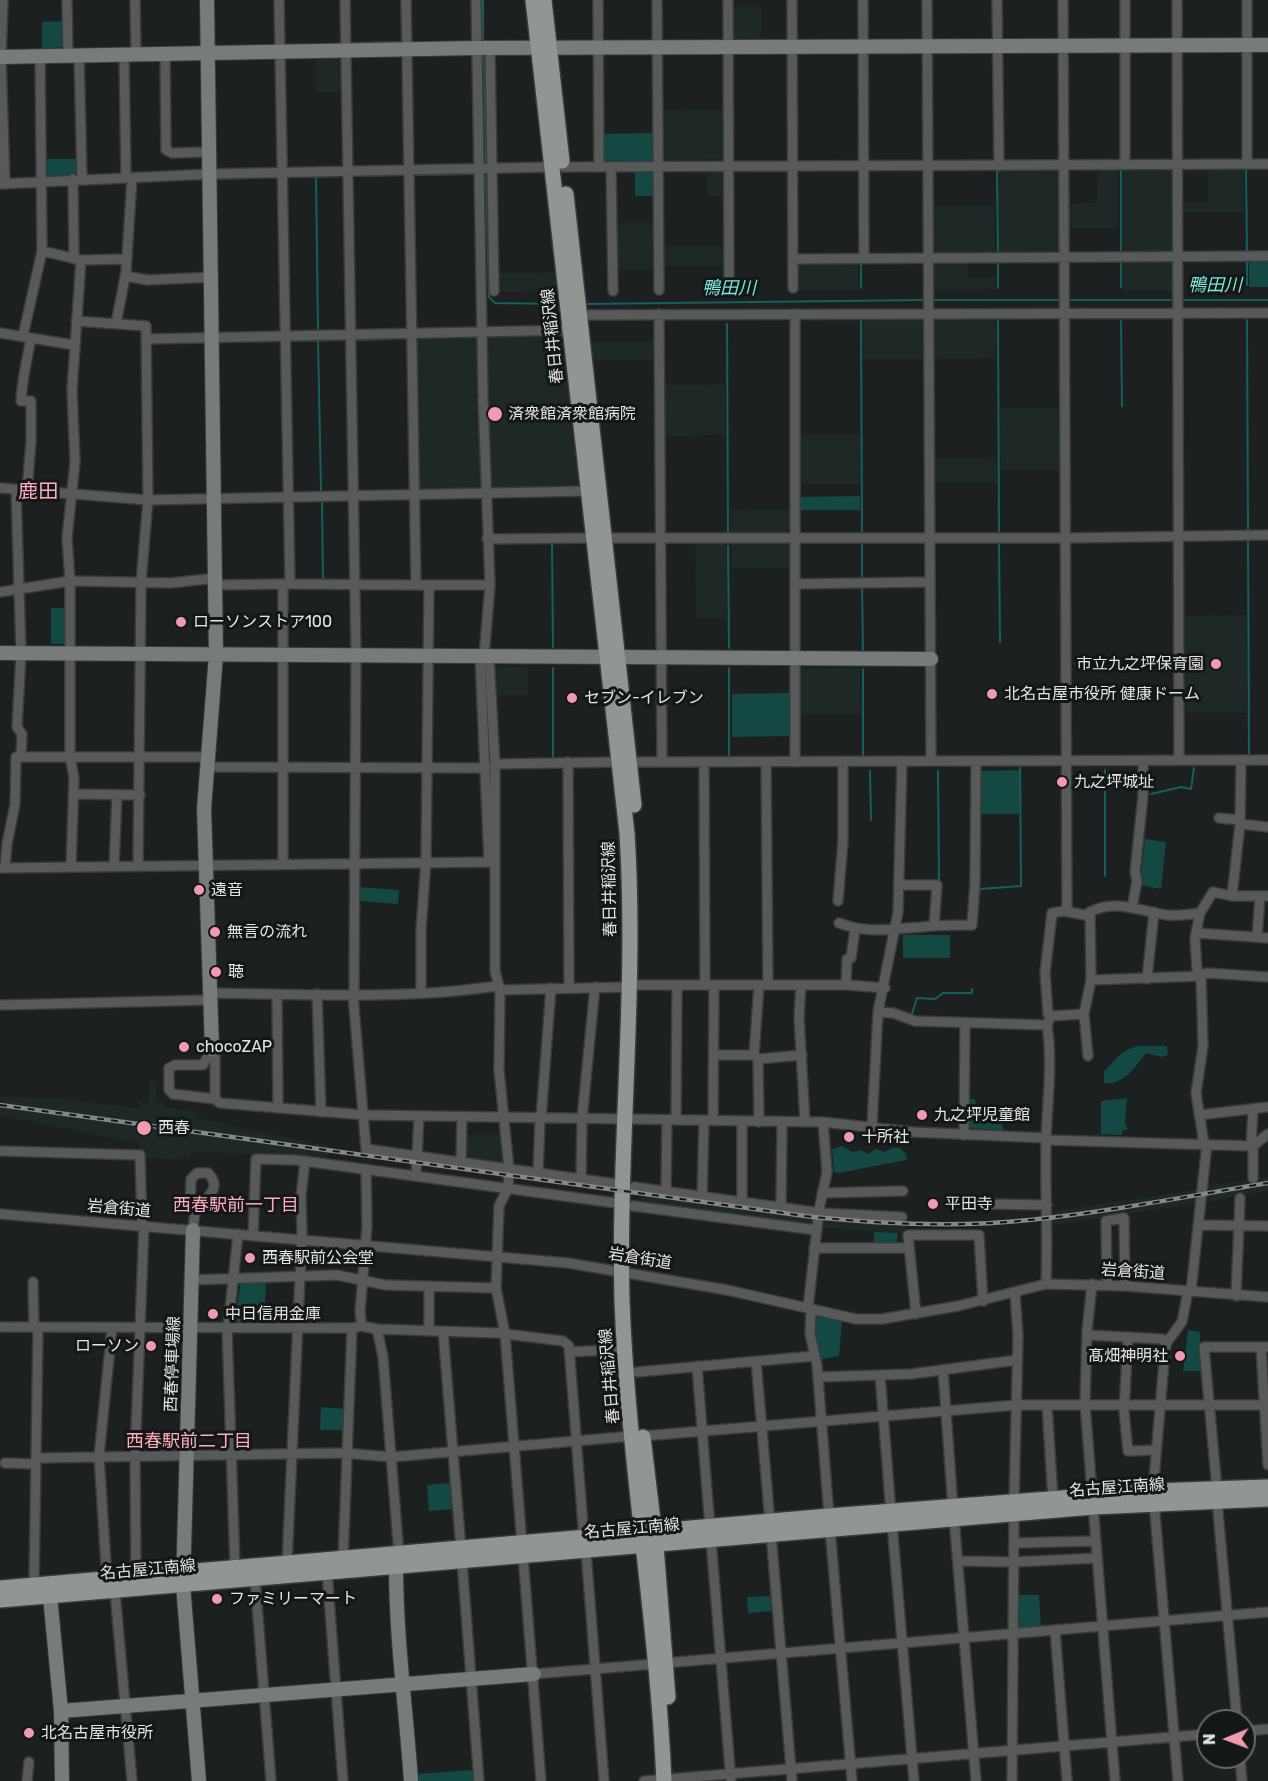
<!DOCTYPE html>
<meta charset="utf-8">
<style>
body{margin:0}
#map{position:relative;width:1268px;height:1781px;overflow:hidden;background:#1d2020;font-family:Rubik,sans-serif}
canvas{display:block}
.north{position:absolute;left:1196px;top:1709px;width:60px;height:60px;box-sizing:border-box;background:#141717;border:2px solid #676969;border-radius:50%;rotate:269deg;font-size:16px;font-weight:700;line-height:24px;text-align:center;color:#e3e5e4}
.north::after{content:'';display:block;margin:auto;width:21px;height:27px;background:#f29aae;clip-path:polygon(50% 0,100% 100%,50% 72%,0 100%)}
</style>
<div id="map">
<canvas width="1268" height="1781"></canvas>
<div class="north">N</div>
</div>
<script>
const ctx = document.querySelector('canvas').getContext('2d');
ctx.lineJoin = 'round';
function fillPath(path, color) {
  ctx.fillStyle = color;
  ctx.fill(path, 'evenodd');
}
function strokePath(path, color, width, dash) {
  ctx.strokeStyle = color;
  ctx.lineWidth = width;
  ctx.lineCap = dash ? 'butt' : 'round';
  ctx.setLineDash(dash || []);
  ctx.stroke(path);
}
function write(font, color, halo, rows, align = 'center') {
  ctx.font = font + ' Rubik,"Noto Sans JP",sans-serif';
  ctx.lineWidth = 6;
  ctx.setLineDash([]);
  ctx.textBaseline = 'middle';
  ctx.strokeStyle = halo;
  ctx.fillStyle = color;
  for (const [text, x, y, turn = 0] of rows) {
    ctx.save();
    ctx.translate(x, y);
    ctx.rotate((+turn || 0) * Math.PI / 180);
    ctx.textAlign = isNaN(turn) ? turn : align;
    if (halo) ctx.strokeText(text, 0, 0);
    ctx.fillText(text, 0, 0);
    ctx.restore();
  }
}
fillPath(new Path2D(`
 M761,6V41H732V7Z
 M316,55H340L343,58V92H316Z
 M724,109L725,159L665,161L663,159L662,110Z
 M1123,167H1171L1173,170L1174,249L1171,252H1123Z
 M1244,167V212H1181V203H1208V168Z
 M999,168H1058L1061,170V251L999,254Z
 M1098,168H1118V228H1068V204L1097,203Z
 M706,170H722L725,174V196H707Z
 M995,205V254H935L932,251V206Z
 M655,222V269L616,270L615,223Z
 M664,246H726V266H664Z
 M1123,260H1172L1175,263V291H1123Z
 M799,261H858L859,291H796V265Z
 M935,262H967L968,277H996V289L932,290L931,266Z
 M558,272L560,291L498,292V273Z
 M923,318L925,359H863V319Z
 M935,319H996V358L932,359V322Z
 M564,334L581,487L421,489L418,487L416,341L418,339Z
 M590,341H655V360H592Z
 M725,384V435L665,436L664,385Z
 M1000,408H1062V470H1001Z
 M799,435H860V484H800Z
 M996,458L997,483H933V459Z
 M790,509V529L784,534H730V510Z
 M726,543V619H696L695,544Z
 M731,543H790V568H732Z
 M1246,615L1247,713H1186L1185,616Z
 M492,667H528V695H493Z
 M860,668L861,714L800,715V669Z
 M149,1079H156L157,1101L164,1102V1107L197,1111V1117L226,1125L329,1146L327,1158L218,1153H192L191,1158L181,1157L180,1160L143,1157L138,1143L0,1115V1097L65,1099L140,1109L139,1101L149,1104Z
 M499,1134L503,1167L464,1161L465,1135Z
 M1268,1177V1191L1205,1202L1204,1190L1207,1186Z
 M1201,1189L1199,1203L1051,1226L1049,1212Z
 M641,1190L702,1198L701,1212L641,1203Z
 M704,1198L816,1213L814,1227L703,1212Z
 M820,1214L905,1219V1233L818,1227Z`), '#1e2927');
fillPath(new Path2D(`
 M64,21V47L42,49V22Z
 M654,133V159L652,161L604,162L602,159V134Z
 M45,159H77V173L48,178Z
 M635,170H652L654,174L655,196H635Z
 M1249,259H1268V287H1249Z
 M860,496V510H800V497Z
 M51,608H67V644H51Z
 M790,693V736L732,737V694Z
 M1019,770V814H980V771Z
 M1145,839L1166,842L1161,889L1140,885Z
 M358,887L399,890L398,904L359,901Z
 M903,935H950V958H903Z
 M1139,1046H1167L1168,1055L1161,1057L1146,1053C1137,1065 1122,1087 1104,1083V1071C1116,1060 1122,1049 1139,1046Z
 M1127,1098L1125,1123L1128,1130H1122V1135L1101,1134V1101Z
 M966,1099H975L978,1116L983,1117V1123H1002L1003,1130L966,1128Z
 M842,1146L853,1152L861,1150L868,1154L876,1149L885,1152L892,1148H900L906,1154L907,1160L838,1173L834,1172L832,1149Z
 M874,1232L898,1233L896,1245L874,1246Z
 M241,1281H266L264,1324L238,1325L235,1321Z
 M816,1315L842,1320L839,1356L818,1360L812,1333Z
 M1188,1330L1200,1332V1371H1183Z
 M321,1407L346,1409L345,1430H320Z
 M451,1483L453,1509L429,1511L427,1485Z
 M1017,1595H1039L1041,1628L1018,1627Z
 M772,1596L773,1611L748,1613L747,1597Z
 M473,1770L474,1781H418L417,1774Z`), '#144842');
strokePath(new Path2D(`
 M483,0V42
 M1120,0V39
 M411,42H429
 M349,43L403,42
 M285,45L342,44
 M1120,51L1121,145
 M484,54L486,165
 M1246,170L1247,252
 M486,171L489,297L495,303L562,304
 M997,171L998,253
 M1121,171V250
 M417,175L473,174
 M354,176L403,175
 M290,177L342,176
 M316,177L318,331
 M216,179L277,177
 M1247,261V285
 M861,263V288
 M998,263V288
 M1121,263V287
 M930,300H1062
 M1068,300H1173
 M1179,300H1268
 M585,304L924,300
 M998,320L999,531
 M1247,320L1248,530
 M861,321L862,532
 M1121,321L1122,406
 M727,324L728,532
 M318,340L321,491
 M357,340L391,339
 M292,341L345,340
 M233,342L280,341
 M188,343L203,342
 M322,503L323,581
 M1248,541L1249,755
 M999,542L1000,642
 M552,544L553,647
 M862,544V580
 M728,546L729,648
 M862,587L863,651
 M553,668V759
 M729,668V756
 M863,669V756
 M487,698L488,747
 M1105,770V876
 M870,771L871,820
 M938,771L939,881
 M1151,794L1181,787L1191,789L1194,768
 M977,917L980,889L1021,886L1020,766
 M911,1017L917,998L935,999L943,993H972V989`), '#156159', 2);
const street = new Path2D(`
 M3,0L1,57L5,184
 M67,0L68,55
 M135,0L136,54
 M279,0L290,584H283V864
 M345,0L356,655L354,995
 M406,0L416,585H429L426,861L421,930V992
 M476,0L483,394
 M598,0L599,167
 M657,0L659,290
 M728,0L729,284
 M792,0L793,288
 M863,0L864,259
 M927,0L931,761
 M997,0L999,166
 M1063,0L1067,912
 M1125,0V165
 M1177,0L1179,760
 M1247,0V164
 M490,48L494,291
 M165,53L166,150L172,153L209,152
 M124,54L126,178
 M79,55L82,179
 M563,167L1268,164
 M611,167L613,291
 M73,179L74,259
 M0,184L210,174L552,167
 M42,251L81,260L127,259
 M793,259L1268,256
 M125,276L148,280L213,277
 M659,314L662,762
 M795,314V762
 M580,315L1268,313
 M76,321L146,326L148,500L141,582L138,866
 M116,324L126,272L132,178
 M0,333L74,345
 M23,336L42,251L40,56
 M146,339L570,330
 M483,398L490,585L484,657
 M0,488L148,500L589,491
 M16,490L21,654L17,727L22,734L21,757
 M27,491L31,441V401H21C22,379 27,360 31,338
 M604,538H1066L1268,535
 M487,539L593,538
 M290,584L416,585
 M795,584L930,582
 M216,585L283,584
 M429,585H490
 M0,592L70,581L171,583L216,578
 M480,657L489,862
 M489,657L495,764V971L500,990L499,1070L509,1169L508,1188L499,1206L496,1288L505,1334L522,1544
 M568,762L569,988
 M629,762L1268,760
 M704,762L705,985
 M766,762L768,985
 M495,764L618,762
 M206,767L486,768
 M74,794L140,795
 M1219,818L1240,820
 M1240,824L1268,827
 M5,867L7,844L15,804L16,757H207
 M71,867L74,778L70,757V581L67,538L75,462L72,390L81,260
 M114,867L117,795
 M0,868L495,862
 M899,885H937L934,926
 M1232,896L1240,824L1241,760
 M838,901L843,841V762
 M1132,908L1137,881L1135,872L1143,796V761
 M839,923C867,934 891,929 921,927C938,925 955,925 972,925L975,883L976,761
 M1196,933L1268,938
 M1257,937L1260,896
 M1147,979L1154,912
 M1091,980L1201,976L1207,973L1268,977
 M638,985H848L885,988
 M759,985L754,1055L758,1059L759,1122
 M801,985L799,1017L805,1122
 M846,985L847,959L851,958L855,929
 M500,990L628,987
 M209,993C305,994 403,1000 497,986
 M277,994L278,1108
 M317,994L321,1112
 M353,995L366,1149L624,1185
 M0,1005L210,1000
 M878,1012L893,1013L915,1021L1047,1025
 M1051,1016L1048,1014L1045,973L1052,913L1064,911L1090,916
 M212,1049L203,1065H175L169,1068V1090L173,1094L215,1099L220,1103L365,1115L823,1122L913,1132L1046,1138
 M212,1049L215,1056V1099
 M714,1055H754
 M1088,1056L1084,1014L1091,980L1090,912C1114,898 1143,912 1167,915C1177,916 1190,914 1200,913
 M758,1059L802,1055
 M1199,1115L1268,1107
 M541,1118L551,988
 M676,1120L677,985
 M713,1121L714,985
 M872,1125L878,1012L898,912L902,762
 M964,1135L965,1023
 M1046,1140L1253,1146L1268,1134
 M1204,1144L1196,1093L1203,1046L1201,976L1197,970L1195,938L1200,913L1213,892L1232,896H1268
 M1251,1146L1253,1109
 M1253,1146V1178
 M0,1151L140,1155L142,1226
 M461,1163L462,1117
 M538,1173L540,1118
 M416,1176L419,1116
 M581,1179L582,1119L595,987
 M634,1187L821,1213L902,1217
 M666,1192L667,1120
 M822,1193L903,1191
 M702,1197L704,1121
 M742,1201V1122
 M980,1201L988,1204L1047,1205
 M633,1206L816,1230
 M781,1207L782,1123
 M0,1214L568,1263L727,1290L856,1319H882L958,1306L1046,1284L1125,1286L1268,1297
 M1199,1225L1268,1226
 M193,1230C194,1223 193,1216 197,1210C204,1198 224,1189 208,1173H197L191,1179L190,1205L195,1213
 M253,1235L256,1159L296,1160L623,1204
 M814,1248H909
 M192,1280L337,1275L385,1285L496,1288
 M33,1282L34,1328
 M1046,1284C1048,1236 1045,1189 1046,1141C1047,1102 1053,1064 1047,1025L1051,1016L1084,1014
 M1092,1284L1087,1331L1085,1404L1115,1781
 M1107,1285L1106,1221L1124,1218L1125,1286
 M1191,1291L1207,1144
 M1236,1296L1240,1198
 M808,1308L819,1210L827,1172L823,1122
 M811,1310L810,1334L817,1365L829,1516
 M916,1314L908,1235H979L983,1301
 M362,1326L360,1312L367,1226L366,1169
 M0,1327L352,1328L362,1326L377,1329L498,1333L563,1341L569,1346L584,1539
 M227,1328L235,1567
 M228,1328L238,1234
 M377,1329L383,1357L399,1555
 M429,1331V1286
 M443,1331L461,1549
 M1088,1335L1162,1339L1167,1342
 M1128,1337L1124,1411L1128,1451L1156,1450
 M1261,1348L1268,1465
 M569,1352L625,1349
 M756,1361L770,1522
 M697,1366L710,1528
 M943,1371L953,1508
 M637,1372L814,1356
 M880,1375L891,1513
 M818,1377L911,1374L1017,1360
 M1047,1406L1053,1499
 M643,1436L1017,1405H1268
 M37,1458L343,1453L392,1457L633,1436
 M5,1463L36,1464
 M1217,1489L1204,1347H1268
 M1153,1491L1165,1350L1167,1342L1182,1322L1188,1291
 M1217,1501L1237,1721
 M1014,1502L1018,1336L1015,1293
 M1154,1502L1178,1781
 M954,1518L976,1781
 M892,1524L914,1781
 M830,1529L852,1781
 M771,1534L792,1781
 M711,1541L731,1781
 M1014,1543L1096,1541
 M586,1551L604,1781
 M523,1556L541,1781
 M343,1560L352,1328
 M462,1561L479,1781
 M958,1561L1014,1562L1097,1558
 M287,1563L302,1233L301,1196L305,1161
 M327,1572L343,1781
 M136,1577L135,1456L144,1226
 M255,1579L271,1781
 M107,1580L99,1456L112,1328
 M34,1585L38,1328
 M115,1592L132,1781
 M1055,1630L1067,1781
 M665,1663L1268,1612
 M534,1674L654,1664
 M1244,1731L1268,1729
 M1240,1757L1242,1781
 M27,1781L29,1762
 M644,1781L1208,1734
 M1012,1781L1014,1513`);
const secondary = new Path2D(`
 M207,0L216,655L204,809L212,1049
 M0,57L476,48L1268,45
 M0,653L931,659
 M193,1230L183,1585L199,1781
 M396,1566C396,1638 406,1709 411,1781
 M50,1596L61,1711L62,1781
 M61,1711L534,1674`);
const primary = new Path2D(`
 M533,0L627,833C637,989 618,1145 622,1301C628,1461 657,1621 664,1781
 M544,0L562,161
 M566,194L634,805
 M643,1437L656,1546L668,1697
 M0,1588L829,1516L1153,1491L1268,1487
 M0,1600L1093,1507L1268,1499`);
strokePath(street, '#393c3b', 12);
strokePath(secondary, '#393c3b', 16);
strokePath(primary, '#393c3b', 18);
strokePath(street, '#585a5a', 9);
strokePath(secondary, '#787b7b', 14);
strokePath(primary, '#919594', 15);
const rail = new Path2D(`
 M0,1105L805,1216C879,1224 954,1228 1029,1220C1109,1212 1188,1196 1268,1183`);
strokePath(rail, '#858887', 4.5);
strokePath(rail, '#141717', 2, [7]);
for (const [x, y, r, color] of [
 [495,414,8,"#f29aae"],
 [181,622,6,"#f29aae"],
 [1216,664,6,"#f29aae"],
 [992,694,6,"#f29aae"],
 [572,698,6,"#f29aae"],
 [1062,782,6,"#f29aae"],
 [199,890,6,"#f29aae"],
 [215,932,6,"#f29aae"],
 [216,972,6,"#f29aae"],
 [184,1047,6,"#f29aae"],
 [922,1115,6,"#f29aae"],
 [144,1128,8,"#f29aae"],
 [849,1137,6,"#f29aae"],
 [933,1204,6,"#f29aae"],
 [250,1258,6,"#f29aae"],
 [213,1314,6,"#f29aae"],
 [151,1346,6,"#f29aae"],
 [1180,1356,6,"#f29aae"],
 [217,1599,6,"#f29aae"],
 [29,1733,6,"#f29aae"]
]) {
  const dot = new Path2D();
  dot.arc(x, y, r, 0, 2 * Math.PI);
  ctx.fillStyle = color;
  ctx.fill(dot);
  strokePath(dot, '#141717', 2);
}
write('16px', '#e3e5e4', '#141717', [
 ["春日井稲沢線",553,336,-96],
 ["春日井稲沢線",610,889,-91],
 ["岩倉街道",119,1209,5],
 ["岩倉街道",640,1259,9],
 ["岩倉街道",1133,1272,4],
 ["西春停車場線",173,1364,-88],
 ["春日井稲沢線",610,1376,-95],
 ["名古屋江南線",1117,1488,-4],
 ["名古屋江南線",632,1529,-5],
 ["名古屋江南線",148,1570,-5]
]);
write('16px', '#e3e5e4', '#141717', [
 ["済衆館済衆館病院",508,414],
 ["ローソンストア100",193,622],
 ["市立九之坪保育園",1204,664,"right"],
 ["北名古屋市役所 健康ドーム",1004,694],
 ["セブン-イレブン",584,698],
 ["九之坪城址",1074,782],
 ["遠音",211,890],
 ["無言の流れ",227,932],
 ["聴",228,972],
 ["chocoZAP",196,1047],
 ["九之坪児童館",934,1115],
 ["西春",158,1128],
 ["十所社",861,1137],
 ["平田寺",945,1204],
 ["西春駅前公会堂",262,1258],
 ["中日信用金庫",225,1314],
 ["ローソン",139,1346,"right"],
 ["髙畑神明社",1168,1356,"right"],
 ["ファミリーマート",229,1599],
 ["北名古屋市役所",41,1733]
], 'left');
write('italic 18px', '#7ce7d9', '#141717', [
 ["鴨田川",1215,286],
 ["鴨田川",729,289]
]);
write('18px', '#feabbd', '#141717', [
 ["西春駅前一丁目",236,1206],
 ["西春駅前二丁目",189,1442]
]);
write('20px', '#feabbd', '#141717', [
 ["鹿田",38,492]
]);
</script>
